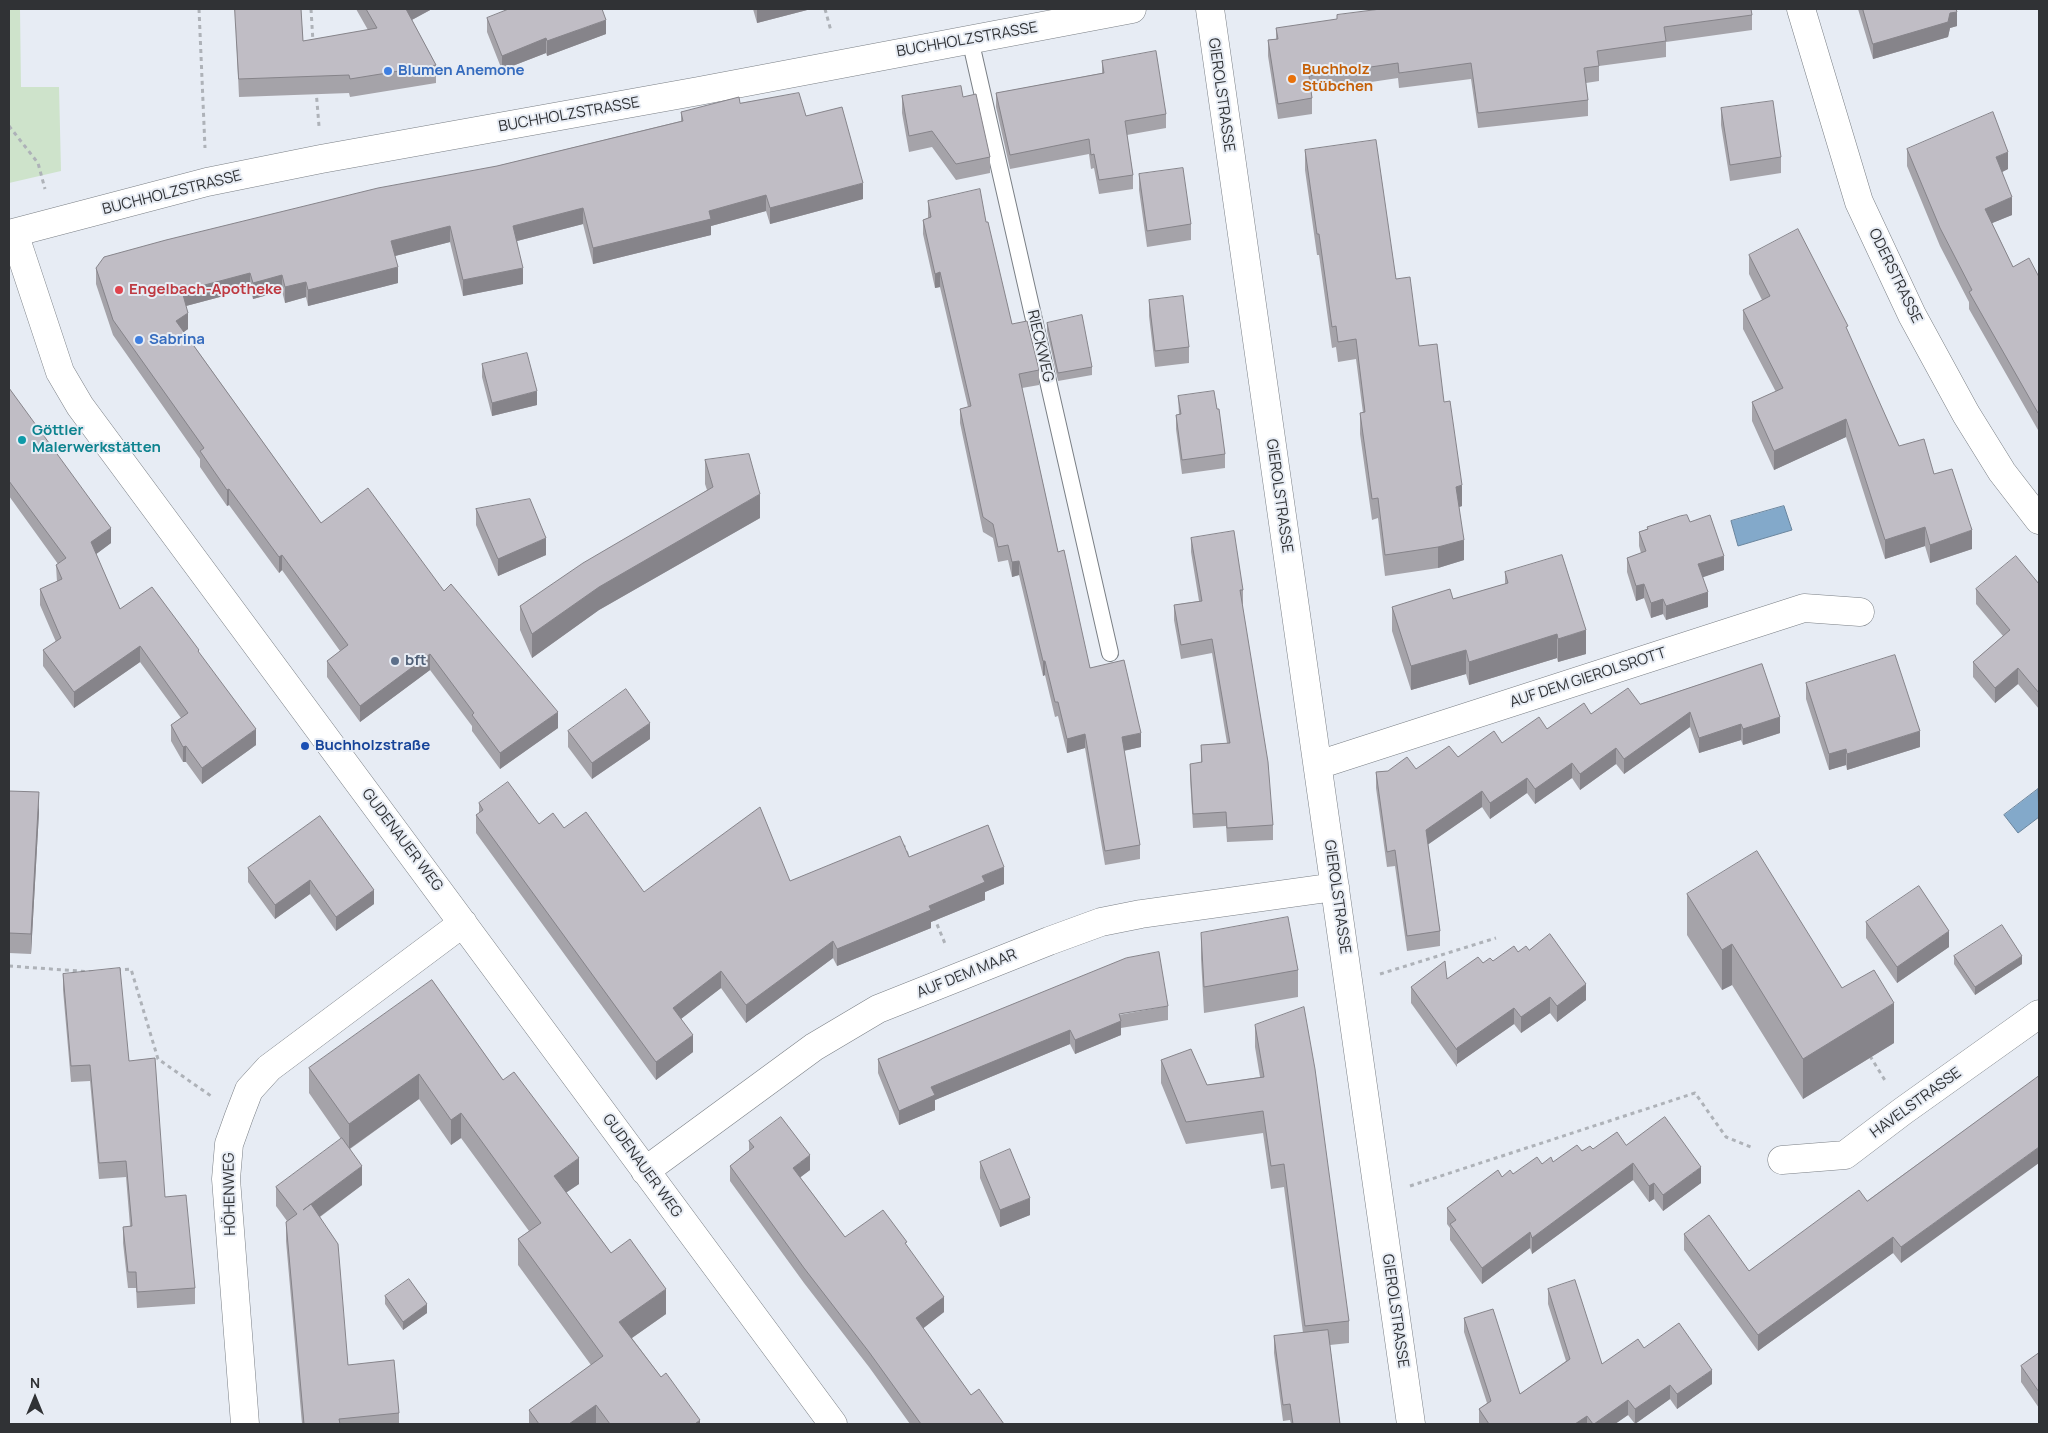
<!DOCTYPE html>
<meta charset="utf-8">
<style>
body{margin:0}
#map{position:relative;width:2048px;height:1433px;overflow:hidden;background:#e7ecf4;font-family:Manrope,sans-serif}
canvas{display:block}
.frame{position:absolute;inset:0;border:10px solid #303235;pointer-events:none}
.north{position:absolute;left:10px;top:1373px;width:50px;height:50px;-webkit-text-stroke:4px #e7ecf4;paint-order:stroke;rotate:0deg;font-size:14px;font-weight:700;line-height:20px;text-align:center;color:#303235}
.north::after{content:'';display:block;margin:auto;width:18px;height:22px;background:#303235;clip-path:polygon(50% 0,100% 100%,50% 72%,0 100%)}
</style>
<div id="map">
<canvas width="2048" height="1433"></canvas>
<div class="frame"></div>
<div class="north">N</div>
</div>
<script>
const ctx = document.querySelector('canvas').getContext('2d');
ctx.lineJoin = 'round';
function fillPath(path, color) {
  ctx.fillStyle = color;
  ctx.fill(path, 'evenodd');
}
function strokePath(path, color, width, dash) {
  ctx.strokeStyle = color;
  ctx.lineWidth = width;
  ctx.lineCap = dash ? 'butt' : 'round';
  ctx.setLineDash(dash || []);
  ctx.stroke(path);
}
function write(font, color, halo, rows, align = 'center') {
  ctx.font = font + ' Manrope,sans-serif';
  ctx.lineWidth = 4;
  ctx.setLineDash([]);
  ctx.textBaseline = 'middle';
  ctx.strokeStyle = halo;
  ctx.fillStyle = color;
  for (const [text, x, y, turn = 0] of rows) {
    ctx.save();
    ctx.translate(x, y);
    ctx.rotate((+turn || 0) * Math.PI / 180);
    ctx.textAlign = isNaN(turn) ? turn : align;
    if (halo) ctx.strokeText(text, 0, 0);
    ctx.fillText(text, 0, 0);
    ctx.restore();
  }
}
fillPath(new Path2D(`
 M9,9H20L21,87H59L61,171L9,183Z`), '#cee3cb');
const water = new Path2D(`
 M1784,506L1792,530L1738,546L1731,521Z
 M2038,789L2039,817L2018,833L2004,815Z`);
fillPath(water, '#83a9ca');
strokePath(water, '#6a859d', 1);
const service = new Path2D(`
 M970,39L1110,653`);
const minor = new Path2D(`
 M1210,9L1411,1424
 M1801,9L1859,202L1912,315L1966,414L2002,472L2039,520
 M14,233L60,372L80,406L833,1424
 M9,234L207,182L321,159L699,91L1132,9
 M1318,765L1804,608L1860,612
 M1782,1160L1845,1155L1903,1111L2039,1014
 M645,1171L814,1047L878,1009L1049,941L1101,922L1141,914L1335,887
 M245,1424L226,1179L229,1144L239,1116L249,1090L269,1068L463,923`);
strokePath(service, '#7a7f85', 18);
strokePath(minor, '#7a7f85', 29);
strokePath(new Path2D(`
 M199,9L205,148
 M311,9L313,42
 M825,9L831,31
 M316,90L319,126
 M9,126L38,163L45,189
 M902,847L904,846L910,861
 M934,917L946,946
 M9,966L93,972
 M117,970L131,969L158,1059L211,1096
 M1380,974L1496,938
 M1870,1056L1886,1082
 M1410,1186L1695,1093L1726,1137L1751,1147`), '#aeb2b8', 3, [4, 4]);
strokePath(service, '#fff', 16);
strokePath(minor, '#fff', 28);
fillPath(new Path2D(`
 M235,9H301L303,41L368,30L356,9H432L412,20L436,65V83L350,97L349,93L239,97Z
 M753,9H811L757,23Z
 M1858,9H1956L1957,26L1950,28L1948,37L1873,59Z
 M1752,15V30L1666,42V57L1599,66V81L1586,83L1588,100V116L1478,128L1471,79L1399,88L1398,78L1311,91L1312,98V114L1278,119L1268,56V40L1276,39V28Z
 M487,18L606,34L547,56L546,53L502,70L487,32Z
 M1102,61L1166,114V128L1127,135L1133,175V189L1099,194L1094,168L1091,169L1089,154L1010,169L996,107V93L1102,73Z
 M902,96L963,97L990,157V173L956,180L932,147L909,152L902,113Z
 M740,103L806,116L863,199L770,224L766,211L711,226V235L593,264L583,224L517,241L523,284L463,296L450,242L395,256L398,283L308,306L306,297L285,303L282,291L253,299L250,289L186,306L188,329L184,332L321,523L444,591L558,728L500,769L472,731V726L430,670L360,722L327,677V661L340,651L282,570L279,573L229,505L227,506L200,467V459L113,335L96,284V268L497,166L681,121V112Z
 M1721,108L1781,157V173L1730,181L1721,125Z
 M1907,149L2008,169L2002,172L2012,215L1992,223L2013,267L2039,277V429L2038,430L1969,309V302L1940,246L1907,166Z
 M1305,150L1396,279L1419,346L1444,402L1462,506L1459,507L1464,560L1438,568L1385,576L1378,518L1372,520L1360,434V413H1363L1356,359L1338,362L1336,347L1332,348L1319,255H1317L1305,170Z
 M1139,174L1191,224V240L1147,247L1139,190Z
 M928,201L986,222L1012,324L1039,370V385L1022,388L1058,552L1090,668L1141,747L1124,751L1140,845V859L1105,865L1085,748L1067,753L1058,716L1055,717L1045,675L1043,676L1019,575L1012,577L1008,560L998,562L993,538L983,532L960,423V409L968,407L940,287L935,288L923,234V220L928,218Z
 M1749,255L1848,333L1899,446L1934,474L1972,549L1930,563L1925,546L1885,559L1846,437L1774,470L1752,421V402L1776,392L1743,329V310L1762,300L1749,274Z
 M1149,300L1189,347V363L1155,367L1149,316Z
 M1047,323L1092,367V375L1058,381L1047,331Z
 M482,364L537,405L492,416L482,377Z
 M9,388L111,543L96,554L120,609L199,653L256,745L202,784L186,762H183L171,741V725L181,718L140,662L74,708L43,666V650L56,642L40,605V589L57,582L56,565L58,564L9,496Z
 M1178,396L1217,409L1225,454V468L1182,474L1176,429V415H1179Z
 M705,460L760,518L599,610L532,658L520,630V606L707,490L705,484Z
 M476,509L546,555L498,576L476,525Z
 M1690,522L1724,570L1702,577L1708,607L1666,620L1663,614L1651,618L1644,598L1636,601L1627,572V558L1641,553L1639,546V532L1647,529V527Z
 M1191,538L1243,590V604H1242L1273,825V840L1227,842L1226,826L1193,828L1190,778V764L1201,763V745L1227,743L1212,653L1181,659L1174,620V605L1199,601L1191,552Z
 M1505,572L1586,654L1558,662L1557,658L1469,685L1466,674L1411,690L1392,631V607L1453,599L1505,584Z
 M2039,584V709L2018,684L1995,703L1973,677V662L2003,636L1976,604V589Z
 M1762,664L1780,733L1743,745L1741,740L1699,753L1690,727L1624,774L1616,764L1580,790L1572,778L1535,804L1527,793L1490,819L1482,807L1428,844L1440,931V946L1407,951L1395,866L1387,867L1376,788V772L1416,769L1502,743L1591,714L1640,704Z
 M1806,683L1920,747L1847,770L1846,765L1829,770L1806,699Z
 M568,731L650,739L592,779L568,747Z
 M9,791L39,812L31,954L9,953Z
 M479,803L539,824L564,828L644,892L790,881L909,857L1004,884L985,892V900L931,922V928L837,966L833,958L746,1023L721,988L681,1019L693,1052L656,1080L476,833V815L479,813Z
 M320,816L374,904L336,931L310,894L275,919L248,882V868Z
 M1687,894L1842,988L1894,1043L1803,1099L1732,985L1722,990L1687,935Z
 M1866,922L1949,947L1897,983L1866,938Z
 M1201,933L1298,970V997L1204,1013L1201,959Z
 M1529,950L1586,1000L1557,1022L1550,1013L1521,1033L1514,1024L1457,1064V1067L1411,1003V987L1447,979L1518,952Z
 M1954,956L2022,964L1975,995L1954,964Z
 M63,974L129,1061L165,1197L195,1288V1304L137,1308L136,1288H128L123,1243V1227L130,1226L126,1177L99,1179L90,1081L71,1082L63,990Z
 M432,980L503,1080L579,1184L566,1192L611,1253L666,1314L632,1338L661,1377L700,1424H529V1410L591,1365L518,1265V1239L529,1231L461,1138L451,1145L419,1099L350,1149L362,1185L320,1217L348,1365L399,1413V1424H302L286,1241V1222L287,1221L276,1206V1187L341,1139L309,1093V1068Z
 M9,993L10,998V1018L9,1017Z
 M1168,1006V1020L1121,1028V1035L1075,1054L1070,1044L935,1100V1110L899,1125L878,1073V1059Z
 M1255,1025L1349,1321V1343L1330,1345L1340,1424H1291L1290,1420L1283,1421L1274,1353V1336L1303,1333L1284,1187L1271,1189L1263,1133L1186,1144L1161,1083V1060L1207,1085L1260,1077L1255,1047Z
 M2039,1076L1901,1263L1893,1253L1758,1351L1684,1250V1234L1749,1271L1867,1201Z
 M749,1141L810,1170L800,1177L845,1237L907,1246L944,1312L923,1328L971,1395L1004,1424H910L869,1367L804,1283L730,1181V1166L749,1151Z
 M1626,1145L1701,1183L1663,1211L1654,1199L1649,1202L1633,1180L1532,1254L1530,1248L1482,1284L1450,1240V1228L1447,1224V1208L1502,1177L1513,1174L1542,1164L1553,1162L1582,1151L1593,1149Z
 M980,1162L1030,1215L1000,1227L980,1178Z
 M1548,1289L1602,1364L1644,1348L1712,1384L1677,1409L1670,1399L1635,1424L1628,1415L1615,1424H1479V1409L1487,1403L1464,1332V1318L1520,1394L1566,1361L1548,1304Z
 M385,1296L427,1313L403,1330L385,1304Z
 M2039,1353V1408L2021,1382V1366Z`), '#a5a3a9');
fillPath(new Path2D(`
 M404,9H432L404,24Z
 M763,9H811L757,23V10Z
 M1957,12V26L1950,28L1948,37L1873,59V44L1950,13Z
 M606,20V34L547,56V41Z
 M546,38V53L502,70V56Z
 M2008,152V169L1996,175V157Z
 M863,183V199L770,224V208Z
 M766,195V211L711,226V235L593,264V248L709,211Z
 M2012,197V215L1985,226V209Z
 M583,208V224L513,242V226Z
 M450,226V242L391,257V241Z
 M398,267V283L308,306V290Z
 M523,268V284L463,296V280Z
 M940,272V287L935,288V274Z
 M250,273V289L182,307V291Z
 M282,275V291L253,299V283Z
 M306,282V297L285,303V287Z
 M188,313V329L176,337V321Z
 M537,391V405L492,416V403Z
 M2039,412V429L2038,430V413Z
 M1846,419V437L1774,470V451Z
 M1462,485V506L1456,508V487Z
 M229,489V505L227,506V490Z
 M760,494V518L599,610L532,658V634L599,587Z
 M1925,527V546L1885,559V540Z
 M111,528V543L91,558V542Z
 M1972,530V549L1930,563V545Z
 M546,538V555L498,576V559Z
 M1464,540V560L1438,568V547Z
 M282,555V570L279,573V557Z
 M1724,556V570L1698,579V564Z
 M1019,561V575L1012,577V562Z
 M1644,584V598L1636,601V586Z
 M1708,592V607L1666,620V606Z
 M1663,599V614L1651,618V603Z
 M1586,630V654L1558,662V639Z
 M1557,634V658L1469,685V662Z
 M140,646V662L74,708V692Z
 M1466,650V674L1411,690V666Z
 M430,654V670L360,722V706Z
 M1043,661H1045V675L1043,676Z
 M2018,668V684L1995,703V688Z
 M558,712V728L500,769V753Z
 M1690,712V727L1624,774V759Z
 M1780,717V733L1743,745V729Z
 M650,723V739L592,779V763Z
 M1741,724V740L1699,753V738Z
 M256,729V745L202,784V768Z
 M1920,731V747L1847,770V754Z
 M1141,733V747L1122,751V737Z
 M1085,734V748L1067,753V739Z
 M186,746V762H183V747Z
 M1616,748V764L1580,790V774Z
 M1846,749V765L1829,770V754Z
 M1572,763V778L1535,804V789Z
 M1527,778V793L1490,819V803Z
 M1482,791V807L1426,846V830Z
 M39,792V812L31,954V934Z
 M1004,867V884L985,892V900L931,922V928L837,966V949L929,906L982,876Z
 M310,880V894L275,919V905Z
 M374,890V904L336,931V917Z
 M1949,931V947L1897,983V967Z
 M833,941V958L746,1023V1005Z
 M1732,944V985L1722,990V950Z
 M2022,956V964L1975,995V987Z
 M721,971V988L673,1025V1008Z
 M1586,984V1000L1557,1022V1006Z
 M1550,997V1013L1521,1033V1017Z
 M1894,1003V1043L1803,1099V1059Z
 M1514,1008V1024L1457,1064V1048Z
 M1121,1021V1035L1075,1054V1040Z
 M1070,1030V1044L935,1100V1110L899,1125V1111L931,1087Z
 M693,1035V1052L656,1080V1062Z
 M419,1074V1099L349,1149V1124Z
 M461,1113V1138L451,1145V1120Z
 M2039,1147V1163L1901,1263V1247Z
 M810,1155V1170L793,1183V1168Z
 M579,1158V1184L554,1201V1176Z
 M1633,1163V1180L1532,1254V1238Z
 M362,1166V1185L303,1229V1210Z
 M1701,1167V1183L1663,1211V1195Z
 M1654,1183V1199L1649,1202V1186Z
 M1030,1198V1215L1000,1227V1210Z
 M1530,1232V1248L1482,1284V1268Z
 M1893,1237V1253L1758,1351V1335Z
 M666,1289V1314L619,1347V1322Z
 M944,1297V1312L916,1334V1318Z
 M427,1304V1313L403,1330V1322Z
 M1712,1370V1384L1677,1409V1394Z
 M1670,1385V1399L1635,1424V1409Z
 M1628,1400V1415L1615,1424H1594Z
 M596,1405V1424H569Z
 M1587,1416V1424H1575Z
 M700,1420V1424H695Z`), '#86848a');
const building = new Path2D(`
 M235,9H301L303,41L377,28L366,9H406L436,65L350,79L349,75L239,79Z
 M509,9H602L606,20L547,41L546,38L502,56L487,18Z
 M1381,9H1751L1752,15L1664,27L1666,41L1597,51L1599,66L1584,68L1588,100L1478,113L1471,63L1399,73L1398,63L1309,76L1312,98L1278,104L1268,40L1278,39L1276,28L1337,19V15Z
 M1863,9H1956L1957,12L1950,13L1948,22L1873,44Z
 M1156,51L1166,114L1125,121L1133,175L1099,180L1094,154L1091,155L1089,139L1010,155L996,93L1104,73L1102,61Z
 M961,86L963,97L976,94L990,157L956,164L932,131L909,136L902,96Z
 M799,93L806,116L842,107L863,183L770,208L766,195L709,211L711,219L593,248L583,208L513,226L523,268L463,280L450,226L391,241L398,267L308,290L306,282L285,287L282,275L253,283L250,273L182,291L188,313L176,321L321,523L368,488L444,591L451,584L558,712L500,753L472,715L474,713L430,654L360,706L327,661L348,645L282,555L279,557L229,489L227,490L200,451L204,448L113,320L96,268L104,257L166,240L378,188L497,166L683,121L681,112L739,97L740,103Z
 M1773,101L1781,157L1730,165L1721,108Z
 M1993,112L2008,152L1996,157L2012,197L1985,209L2013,267L2029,258L2039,277V412L2038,413L1969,292L1972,290L1940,228L1907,149Z
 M1376,140L1396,279L1410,277L1419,346L1437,344L1444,402L1450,401L1462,485L1456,487L1464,540L1438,547L1385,555L1378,498L1372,499L1360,413L1365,412L1356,339L1338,342L1336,326L1332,327L1319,234H1317L1305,150Z
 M1183,168L1191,224L1147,231L1139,174Z
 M980,189L986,222H988L1012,324L1027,321L1039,370L1019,374L1058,552L1064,550L1090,668L1124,660L1141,733L1122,737L1140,845L1105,851L1085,734L1067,739L1058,702H1055L1045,661H1043L1019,561L1012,562L1008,545L998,547L993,524L983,517L960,409L971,406L940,272L935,274L923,220L931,217L928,201Z
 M1798,229L1848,326L1846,327L1899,446L1924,439L1934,474L1952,469L1972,530L1930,545L1925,527L1885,540L1846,419L1774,451L1752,402L1783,388L1743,310L1770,296L1749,255Z
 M1183,296L1189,347L1155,351L1149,300Z
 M1082,315L1092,367L1058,373L1047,323Z
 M527,353L537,391L492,403L482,364Z
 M9,388L111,528L91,542L120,609L152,587L199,650L198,651L256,729L202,768L186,746L183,747L171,725L188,713L140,646L74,692L43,650L61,638L40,589L62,579L56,565L66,558L9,481Z
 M1214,391L1217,409H1219L1225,454L1182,460L1176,415L1181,414L1178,396Z
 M749,454L760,494L599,587L532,634L520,606L583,563L713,487L705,460Z
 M530,499L546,538L498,559L476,509Z
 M1687,515L1690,522L1710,515L1724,556L1698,564L1708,592L1666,606L1663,599L1651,603L1644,584L1636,586L1627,558L1646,551L1639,532L1648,529L1647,527L1680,516Z
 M1234,531L1243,590H1240L1268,762L1273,825L1227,828L1226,812L1193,814L1190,764L1202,762L1201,745L1230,743L1212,639L1181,645L1174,605L1202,601L1191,538Z
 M1562,555L1586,630L1558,639L1557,634L1469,662L1466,650L1411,666L1392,607L1450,589L1453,599L1508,583L1505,572Z
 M2016,556L2039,584V693L2018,668L1995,688L1973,662L2010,630L1976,589Z
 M1895,655L1920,731L1847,754L1846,749L1829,754L1806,683Z
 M1762,664L1780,717L1743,729L1741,724L1699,738L1690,712L1624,759L1616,748L1580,774L1572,763L1535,789L1527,778L1490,803L1482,791L1426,830L1440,931L1407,936L1395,850L1387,852L1376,772L1388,771L1407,757L1416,769L1449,746L1458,757L1494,731L1502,743L1539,717L1547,729L1584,703L1591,714L1628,688L1640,704Z
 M626,689L650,723L592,763L568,731Z
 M508,782L539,824L553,813L564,828L586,812L644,892L760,807L790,881L900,836L909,857L988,825L1004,867L982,876L985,882L929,906L931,910L837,949L833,941L746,1005L721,971L673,1008L693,1035L656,1062L476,815L483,810L479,803Z
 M9,791L39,792L31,934L9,933Z
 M320,816L374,890L336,917L310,880L275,905L248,868Z
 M1757,851L1842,988L1874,970L1894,1003L1803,1059L1732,944L1722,950L1687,894Z
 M1919,886L1949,931L1897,967L1866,922Z
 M1288,917L1298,970L1204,987L1201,933Z
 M2002,925L2022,956L1975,987L1954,956Z
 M1550,934L1586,984L1557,1006L1550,997L1521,1017L1514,1008L1457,1048V1050L1411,987L1445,961L1447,979L1478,957L1483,963L1490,958L1493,961L1514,946L1518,952L1526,946L1529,950Z
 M1159,952L1168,1006L1119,1014L1121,1021L1075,1040L1070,1030L931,1087L935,1095L899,1111L878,1059L1126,958Z
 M120,968L129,1061L155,1058L165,1197L186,1195L195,1288L137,1292L136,1272H128L123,1227L132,1226L126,1161L99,1163L90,1065L71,1066L63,974Z
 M432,980L503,1080L514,1072L579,1158L554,1176L611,1253L630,1239L666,1289L619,1322L661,1377L666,1373L700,1420L695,1424H610L596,1405L569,1424H539L529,1410L603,1356L518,1239L541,1223L461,1113L451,1120L419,1074L349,1124L309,1068Z
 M1304,1007L1315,1069L1349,1321L1305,1326L1284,1164L1271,1166L1263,1111L1186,1122L1161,1060L1191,1049L1207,1085L1264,1077L1255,1025Z
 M2039,1076V1147L1901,1247L1893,1237L1758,1335L1684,1234L1709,1215L1749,1271L1859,1190L1867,1201Z
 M781,1117L810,1155L793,1168L845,1237L883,1210L907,1242L905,1243L944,1297L916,1318L971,1395L979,1389L1004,1424H921L869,1352L804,1268L730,1166L754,1147L749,1141Z
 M1665,1117L1701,1167L1663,1195L1654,1183L1649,1186L1633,1163L1532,1238L1530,1232L1482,1268L1450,1224L1456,1220L1447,1208L1498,1170L1502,1177L1510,1170L1513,1174L1537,1157L1542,1164L1551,1157L1553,1162L1577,1145L1582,1151L1590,1146L1593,1149L1617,1132L1626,1145Z
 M342,1138L362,1166L303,1210L311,1204L338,1244L348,1365L394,1360L399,1413L339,1419L340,1424H304L286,1222L297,1214L276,1187Z
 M1010,1149L1030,1198L1000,1210L980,1162Z
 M409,1279L427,1304L403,1322L385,1296Z
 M1575,1280L1602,1364L1638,1339L1644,1348L1679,1323L1712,1370L1677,1394L1670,1385L1635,1409L1628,1400L1594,1424H1593L1587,1416L1575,1424H1489L1479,1409L1491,1401L1464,1318L1493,1309L1520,1394L1570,1359L1548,1289Z
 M1328,1330L1340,1424H1293L1290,1404L1283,1405L1274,1336Z
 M2039,1353V1392L2021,1366Z`);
fillPath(building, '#c0bdc5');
strokePath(building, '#86848a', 1);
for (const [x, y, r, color] of [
 [388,71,5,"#3f7fe0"],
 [1292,79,5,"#e8710a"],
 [119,290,5,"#e0444e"],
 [139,340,5,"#3f7fe0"],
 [22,440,5,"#0f9aa8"],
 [395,661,5,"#5c6f8a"],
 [305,746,5,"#1a4fb4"]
]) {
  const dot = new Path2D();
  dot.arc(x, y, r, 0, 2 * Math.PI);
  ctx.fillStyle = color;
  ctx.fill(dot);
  strokePath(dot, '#e7ecf4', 2);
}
write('15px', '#303235', '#e7ecf4', [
 ["BUCHHOLZSTRASSE",967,40,-10],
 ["GIEROLSTRASSE",1221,95,82],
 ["BUCHHOLZSTRASSE",569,115,-10],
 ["BUCHHOLZSTRASSE",172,193,-14],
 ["ODERSTRASSE",1895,276,64],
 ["RIECKWEG",1040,346,77],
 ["GIEROLSTRASSE",1279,496,82],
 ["AUF DEM GIEROLSROTT",1588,678,-18],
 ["GUDENAUER WEG",402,840,53],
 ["GIEROLSTRASSE",1337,897,82],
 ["AUF DEM MAAR",967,974,-22],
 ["HAVELSTRASSE",1916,1103,-36],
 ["GUDENAUER WEG",642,1166,54],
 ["HÖHENWEG",230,1194,-91],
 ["GIEROLSTRASSE",1395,1311,82]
]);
write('bold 15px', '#c56008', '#e7ecf4', [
 ["Buchholz",1302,70],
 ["Stübchen",1302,87]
], 'left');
write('bold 15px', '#366cbe', '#e7ecf4', [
 ["Blumen Anemone",398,71],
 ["Sabrina",149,340]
], 'left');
write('bold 15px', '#be3a42', '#e7ecf4', [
 ["Engelbach-Apotheke",129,290]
], 'left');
write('bold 15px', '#0d838f', '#e7ecf4', [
 ["Göttler",32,431],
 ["Malerwerkstätten",32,448]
], 'left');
write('bold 15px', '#4e5e75', '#e7ecf4', [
 ["bft",405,661]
], 'left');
write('bold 15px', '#164399', '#e7ecf4', [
 ["Buchholzstraße",315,746]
], 'left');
</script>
